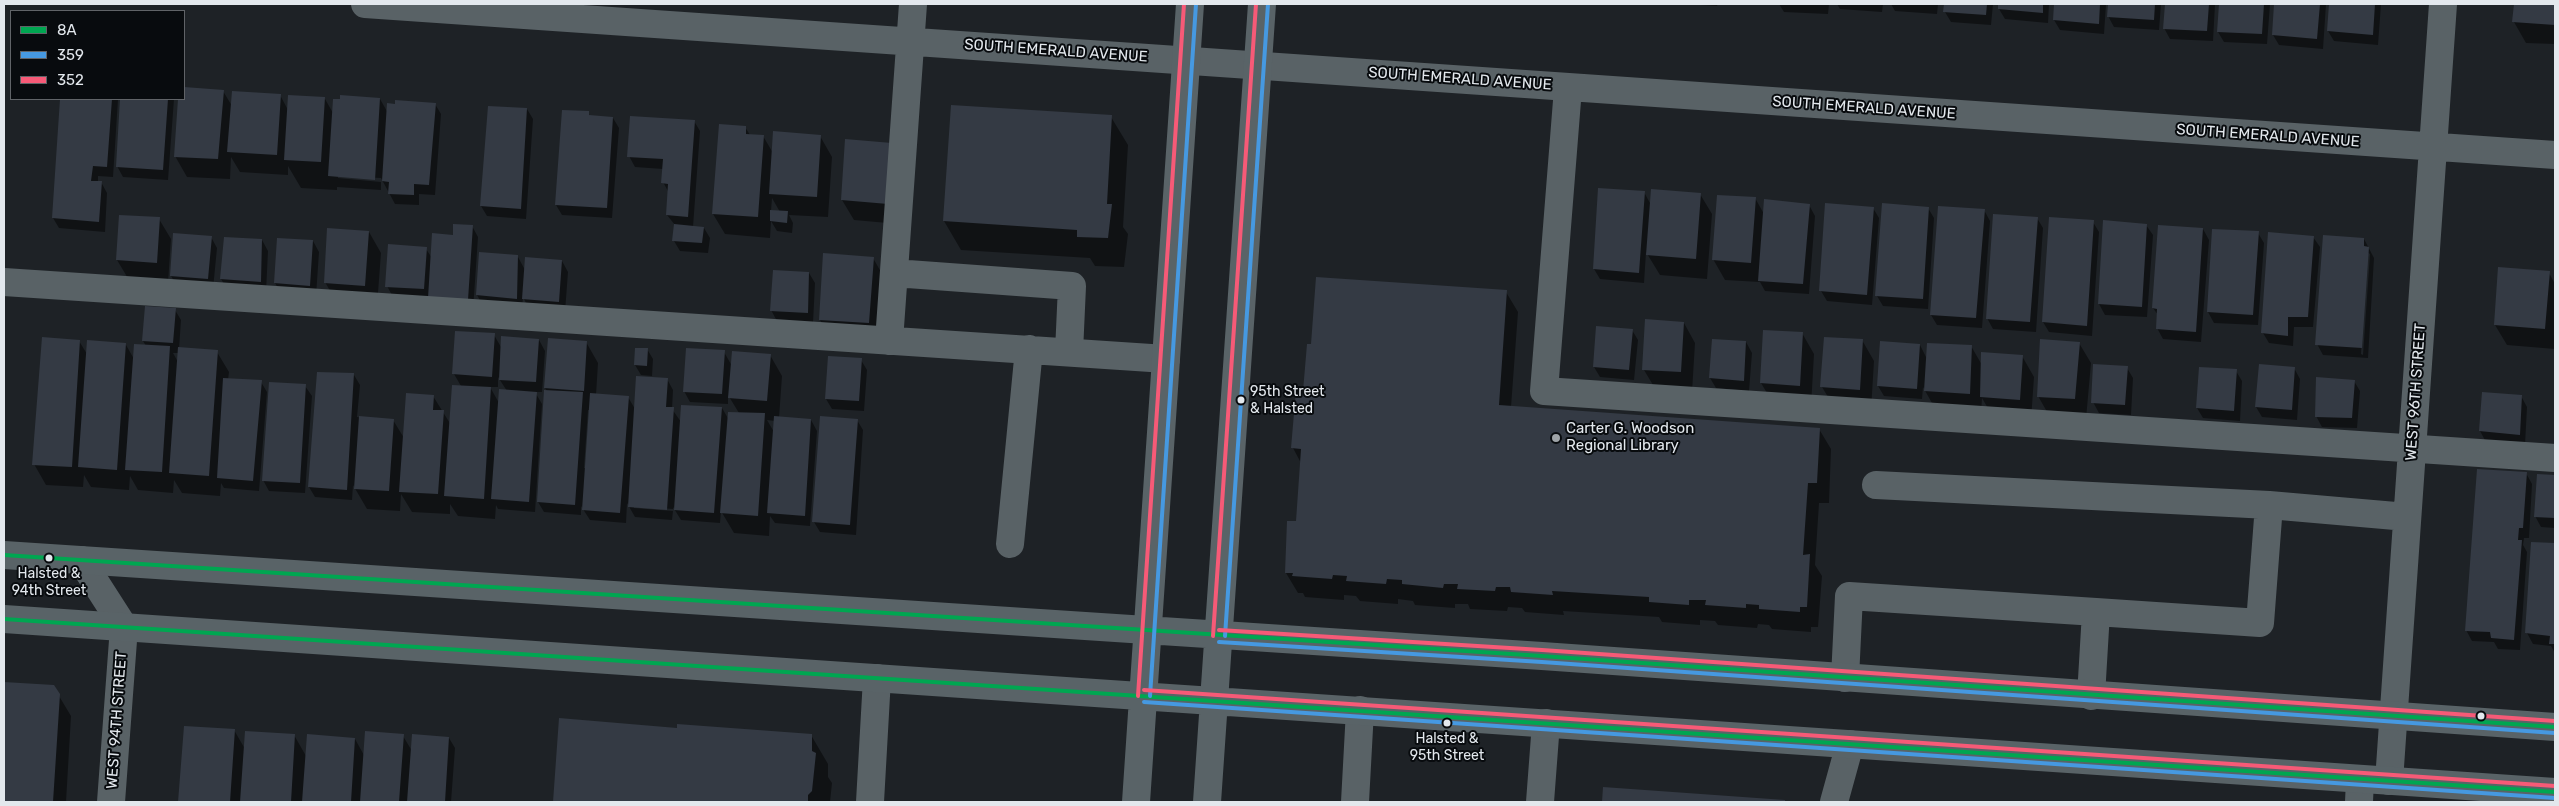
<!DOCTYPE html>
<style>
body{margin:0}
#map{position:relative;width:2559px;height:806px;overflow:hidden;background:#1e2226;font-family:Rubik,sans-serif}
canvas{display:block}
.frame{position:absolute;inset:0;border:5px solid #e3e8ed;pointer-events:none}
.legend{position:absolute;left:10px;top:10px;width:175px;height:90px;box-sizing:border-box;background:#080b0e;border:1px solid #606367;margin:0;padding:6px 9px;list-style:none;font-size:15px;color:#e3e8ed}
.legend li{display:flex;align-items:center;gap:10px;height:25px}
.legend b{width:25px;border:1px solid #606367}
</style>
<div id="map">
<canvas width="2559" height="806"></canvas>
<div class="frame"></div>
<ul class="legend">
<li><b style="height:6px;background:#00a651"></b>8A</li>
<li><b style="height:6px;background:#4699e1"></b>359</li>
<li><b style="height:6px;background:#f75a77"></b>352</li>
</ul>
</div>
<script>
const ctx = document.querySelector('canvas').getContext('2d');
ctx.lineJoin = 'round';
function fillPath(path, color) {
  ctx.fillStyle = color;
  ctx.fill(path, 'evenodd');
}
function strokePath(path, color, width, dash) {
  ctx.strokeStyle = color;
  ctx.lineWidth = width;
  ctx.lineCap = dash ? 'butt' : 'round';
  ctx.setLineDash(dash || []);
  ctx.stroke(path);
}
function write(font, color, halo, rows, align = 'center') {
  ctx.font = font + ' Rubik,sans-serif';
  ctx.lineWidth = 4;
  ctx.setLineDash([]);
  ctx.textBaseline = 'middle';
  ctx.strokeStyle = halo;
  ctx.fillStyle = color;
  for (const [text, x, y, turn = 0] of rows) {
    ctx.save();
    ctx.translate(x, y);
    ctx.rotate((+turn || 0) * Math.PI / 180);
    ctx.textAlign = isNaN(turn) ? turn : align;
    if (halo) ctx.strokeText(text, 0, 0);
    ctx.fillText(text, 0, 0);
    ctx.restore();
  }
}
fillPath(new Path2D(`
 M1685,4H1718L1717,6Z
 M1779,4H1829L1828,14L1784,12Z
 M1837,4H1883L1882,12L1840,9Z
 M1891,4H1938L1937,14L1895,11Z
 M1945,4H1993L1991,25L1951,22L1945,12Z
 M2000,4H2049L2048,23L2005,19L1999,9Z
 M2055,4H2106L2104,34L2060,30L2054,20Z
 M2109,4H2161L2159,30L2114,27L2108,16Z
 M2166,4H2215L2213,41L2170,39L2164,28Z
 M2220,4H2270L2267,44L2224,42L2218,32Z
 M2276,4H2326L2323,49L2279,45L2273,35Z
 M2330,4H2381L2378,45L2334,41L2328,31Z
 M2515,4H2555V44L2526,43L2514,22Z
 M184,89L223,91L232,106L280,95L288,110L325,99L333,113L380,99L388,113L435,104L441,114L435,195L419,194V205L395,204L381,178L338,176V178L381,182V190L337,187V190L301,188L288,166V175L240,172L231,157L230,179L187,177L175,156L179,99H184Z
 M61,99H118L113,177L98,176V182H101L107,193L105,232L59,228L53,218Z
 M121,99H174L168,180L123,177L117,166Z
 M527,109L533,119L526,219L487,216L481,206Z
 M588,113L590,116L613,118L619,128L612,218L562,215L556,205Z
 M1111,117L1128,145L1123,227L1128,234L1124,267L1095,266L1090,258L961,250L944,221Z
 M694,121L700,131L693,227L704,228L710,238L708,253L680,251L674,241L675,225L667,215L669,193L663,182V169L635,167L629,156Z
 M745,127L750,135L763,136L773,153L820,136L832,157L828,217L789,215L793,223L792,233L777,231L771,221L770,238L725,234L713,214ZM772,198L780,212L771,211Z
 M846,141L899,224L854,220L842,200Z
 M1644,192L1651,205L1700,194L1712,214L1707,279L1660,275L1646,252L1644,283L1600,279L1594,269Z
 M1755,198L1764,214L1809,205L1815,216L1809,294L1765,291L1760,282L1725,280L1713,259Z
 M1873,208L1879,218L1872,305L1827,301L1821,291Z
 M1928,208L1934,218L1928,309L1883,306L1877,296Z
 M1939,208L1984,210L1990,221L1982,328L1937,325L1931,315Z
 M2037,218L2043,228L2036,332L1993,329L1987,318Z
 M159,219L171,239L168,283L129,280L117,260Z
 M2093,222L2099,232L2092,336L2049,332L2043,322Z
 M2104,222L2146,225L2153,235L2147,317L2105,315L2099,304Z
 M472,226L478,237L473,310L393,297L387,286L426,249L432,258L454,236Z
 M2203,229L2209,240L2201,342L2163,339L2157,328L2158,315L2153,308Z
 M2213,230L2258,233L2264,243L2258,325L2214,323L2208,312Z
 M369,232L381,253L377,306L337,303L325,282Z
 M211,237L217,248L213,289L177,286L171,276Z
 M2313,237L2320,247L2313,327H2294L2293,346L2269,343L2263,333Z
 M2364,239L2374,258L2368,358L2323,355L2317,344ZM2367,252L2370,254L2363,355L2361,354Z
 M262,240L268,251L266,292L227,289L221,279Z
 M313,241L319,252L316,296L281,293L275,283Z
 M480,254L518,257L525,270L562,261L568,272L565,312L529,309L523,297L522,309L483,306L477,295Z
 M873,258L885,279L880,343L832,340L820,320Z
 M809,273L815,283L813,323L777,321L771,310Z
 M2549,273L2555,284V349L2507,345L2495,325Z
 M1506,292L1518,312L1511,407L1819,429L1831,449L1829,503H1819L1815,565L1822,576L1818,627H1811V632L1772,629L1769,625L1758,624L1757,628L1718,625L1715,621L1700,620V625L1662,622L1659,617L1563,611L1564,615L1525,612L1522,608L1508,607L1507,611L1470,609L1468,604H1455V608L1415,605L1413,601L1398,599V604L1360,601L1356,596L1344,595V600L1305,597L1303,593H1298L1286,573L1297,523L1301,463L1293,448L1304,392Z
 M175,310L181,320L179,349L217,352L229,372L228,380L261,382L267,392L259,491L224,488L221,483L220,496L182,493L174,480L173,493L138,490L130,476L129,490L91,487L84,475L83,487L46,485L34,464L79,341L87,354L126,345L134,359L146,346L143,341ZM173,353H179L178,362Z
 M1684,323L1695,343L1692,392L1656,390L1644,370Z
 M1632,330L1638,340L1634,380L1600,377L1594,367Z
 M457,333L494,335L501,347L539,340L545,351L542,392H535L542,404L535,512L498,509L496,505L495,519L458,516L450,504V514L412,512L401,494L400,511L367,509L353,485L352,500L315,497L309,487L354,375L360,385L357,417L393,420L404,438L433,396L451,425L461,386L454,374ZM498,377L507,391L499,403L490,387H498Z
 M1802,333L1814,354L1811,406L1773,403L1761,383Z
 M1862,340L1874,361L1871,410L1834,407L1822,387Z
 M586,342L598,363L596,395L628,397L635,409L667,379L673,390L672,409L681,422L722,408L729,420L739,413L728,395V404L690,402L684,391L724,352L732,366L770,355L782,376L779,418L811,420L817,431L810,526L775,523L770,516L769,536L734,533L721,511L720,523L681,520L673,507V509L634,506V508L673,511L672,520L635,517L627,503L626,523L590,520L581,506V515L544,512L538,502L547,391L545,388ZM588,410H591L586,468H584ZM767,420L775,421L774,432Z
 M1746,342L1752,353L1749,391L1716,388L1710,378Z
 M2079,343L2091,363L2086,419L2050,417L2038,396Z
 M1920,345L1927,359L1971,346L1982,365L2022,356L2034,377L2031,420L1993,417L1982,398L1981,414L1937,412L1923,387L1922,399L1884,396L1878,386Z
 M647,349L653,359L652,376L641,375L635,365Z
 M861,360L867,370L864,411L832,409L826,399Z
 M2127,368L2133,378L2131,415L2099,413L2093,402Z
 M2294,368L2300,379L2297,420L2262,417L2256,407Z
 M2236,371L2242,381L2240,421L2203,418L2197,408Z
 M2354,381L2360,391L2357,428L2322,427L2316,416Z
 M305,386L312,396L305,493L269,491L263,480Z
 M2483,393L2521,396L2527,407L2525,445L2486,442L2480,431Z
 M857,420L863,430L856,535L820,532L814,522Z
 M2526,473L2532,484L2529,538H2524L2523,545L2527,552L2520,650L2498,649L2494,642L2472,641L2466,630Z
 M2538,475L2555,476V528L2541,527L2535,516Z
 M2532,543L2555,544V653L2551,646L2533,644L2527,633Z
 M4,683L53,686L71,716L66,802H4Z
 M561,719L678,729L811,735L828,764V777L832,783L830,802H554Z
 M185,728L234,730L245,749L294,735L306,756L355,739L365,757L403,736L412,751L449,738L455,748L451,802H179Z
 M1604,788L1784,801L1785,802H1603Z`), '#0007');
fillPath(new Path2D(`
 M1944,4H1987L1986,15L1943,12Z
 M1998,4H2043V13L1998,9Z
 M2054,4H2100L2099,24L2053,20Z
 M2108,4H2155L2154,20L2107,17Z
 M2165,4H2209L2207,31L2163,29Z
 M2219,4H2264L2262,34L2217,32Z
 M2274,4H2320L2317,39L2272,35Z
 M2329,4H2375L2373,35L2327,31Z
 M2514,4H2555V25L2512,22Z
 M184,87L224,90L218,159L174,157L178,99H184Z
 M232,91L281,94L277,155L227,152Z
 M288,95L325,97L321,162L284,160Z
 M340,95L380,98L375,180L328,176L333,99H340Z
 M60,99H112L107,167L93,166L91,181H102L99,222L52,218Z
 M120,99H168L163,170L116,167Z
 M395,100L436,103L429,185L414,184V195L388,194L389,182L382,181L387,103L395,104Z
 M951,105L1112,115L1107,204H1112L1108,238L1077,237V230L943,221Z
 M488,106L527,108L521,209L480,206Z
 M562,110L589,111V115L613,117L607,208L555,205Z
 M630,116L695,120L688,217L666,215L668,184L661,183L663,159L627,157Z
 M719,124L746,126V134L764,135L758,217L712,214Z
 M773,131L821,135L817,197L769,194Z
 M845,139L892,143L888,204L841,200Z
 M1598,188L1645,191L1639,273L1593,269Z
 M1651,189L1701,193L1696,259L1646,255Z
 M1717,195L1756,197L1751,263L1712,260Z
 M1764,199L1810,204L1803,284L1758,281Z
 M1825,203L1874,207L1867,295L1819,291Z
 M1882,203L1929,207L1923,299L1875,296Z
 M1938,206L1985,209L1976,318L1930,315Z
 M770,210L788,211L787,223L770,221Z
 M1993,214L2038,217L2030,322L1986,319Z
 M119,215L160,217L157,263L116,260Z
 M2049,217L2094,220L2087,326L2042,322Z
 M2103,220L2147,224L2142,307L2098,304Z
 M453,224L473,225L468,300L428,298L432,233L453,235Z
 M674,224L704,227L702,243L672,241Z
 M2158,225L2203,228L2196,332L2156,329L2157,309L2152,308Z
 M327,228L369,231L365,286L324,283Z
 M2212,229L2259,231L2253,315L2207,312Z
 M2268,232L2314,236L2308,317H2288V336L2261,333Z
 M173,233L212,236L208,279L170,276Z
 M2323,235L2364,238V246L2369,247L2362,348L2315,345Z
 M224,237L262,239L261,282L220,279Z
 M277,238L313,240L310,286L274,283Z
 M388,244L427,247L424,289L385,287Z
 M479,252L518,255L517,299L476,295Z
 M823,253L874,257L869,323L819,320Z
 M525,257L562,260L559,302L522,299Z
 M2498,267L2550,271L2545,329L2494,325Z
 M773,270L809,272L808,313L770,311Z
 M1316,277L1507,290L1499,405L1820,428L1817,483H1808L1803,555L1810,554L1807,607H1800V612L1759,609V605L1746,604V608L1705,605L1706,600H1689V605L1649,602V597L1552,591L1553,595L1511,592L1510,587H1496L1495,591L1457,589L1458,584H1444L1443,588L1402,584V580L1387,579L1386,584L1346,581L1347,576L1333,575L1332,579L1292,576L1293,573H1285L1287,521H1296L1301,449L1291,448L1296,390L1303,391L1307,344H1311Z
 M145,306L176,308L173,343L142,341Z
 M1645,319L1684,322L1681,372L1642,370Z
 M1596,326L1633,329L1629,370L1593,367Z
 M1763,330L1803,332L1800,386L1760,383Z
 M455,331L495,333L492,377L452,374Z
 M501,336L539,339L536,382L499,380Z
 M42,337L80,340L72,467L32,465Z
 M1824,337L1863,339L1860,390L1820,387Z
 M548,338L587,341L584,391L544,388Z
 M1712,339L1746,341L1744,381L1709,378Z
 M2040,339L2080,342L2075,399L2037,397Z
 M87,340L126,343L117,470L78,467Z
 M1880,341L1920,344L1917,389L1877,386Z
 M1927,343L1972,345L1970,394L1924,391Z
 M134,344L170,346L162,472L125,470Z
 M178,347L218,350L209,476L169,473Z
 M635,348H648L647,366L634,365Z
 M686,348L725,350L722,394L683,392Z
 M732,351L771,354L767,401L728,398Z
 M1981,352L2023,355L2020,400L1980,397Z
 M828,356L862,358L859,401L825,399Z
 M2093,364L2128,366L2125,405L2091,403Z
 M2259,364L2295,367L2292,410L2255,407Z
 M2199,367L2237,369L2234,411L2196,408Z
 M317,372L354,373L347,490L308,487Z
 M636,376L668,378L666,407H674L667,510L628,507Z
 M2316,377L2355,380L2352,418L2315,417Z
 M223,378L262,380L253,481L217,478Z
 M269,382L306,384L300,483L262,481Z
 M452,385L491,387L484,499L444,496Z
 M499,389L537,392L529,502L491,499Z
 M544,390L583,392L575,505L537,502Z
 M2482,392L2522,395L2520,435L2479,431Z
 M406,393L434,395L433,410H444L438,494L399,492Z
 M590,393L629,396L620,513L582,510Z
 M681,405L722,407L714,513L674,510Z
 M728,412L765,413L758,516L720,513Z
 M359,416L394,419L389,491L354,489Z
 M774,416L811,419L805,516L767,513Z
 M820,416L858,419L850,525L812,522Z
 M2477,469L2527,472L2523,528H2519L2518,540H2522L2514,640L2491,638L2490,632L2465,631Z
 M2537,474L2555,475V518L2534,517Z
 M2531,542L2555,543V644H2549L2550,636L2525,633Z
 M4,682L54,685L60,694L53,802H4Z
 M559,718L677,728V724L812,734V751L816,753L812,791L808,795V802H553Z
 M184,726L235,729L230,802H178Z
 M245,731L295,734L291,802H240Z
 M365,731L404,734L399,802H360Z
 M307,734L355,738L351,802H302Z
 M412,734L449,737L445,802H407Z
 M1603,787L1785,800V802H1602Z`), '#343a44');
strokePath(new Path2D(`
 M365,4L2555,155
 M1568,88L1544,391L2555,458
 M894,273L1072,286L1069,352
 M4,282L1166,359
 M889,341L913,4
 M1876,485L2269,505L2260,623L2096,612L2091,696
 M2269,505L2407,517
 M1010,544L1029,349
 M81,560L124,627L111,802
 M1845,678L1849,596L2096,612
 M2389,781L2443,4
 M870,802L877,678
 M1355,802L1360,710
 M1540,802L1546,723
 M1834,802L1850,744
 M2359,802L2360,779`), '#596266', 28);
strokePath(new Path2D(`
 M4,555L1542,656L2555,727
 M4,619L2555,792
 M1136,802L1190,4
 M1207,802L1262,4`), '#596367', 28);
strokePath(new Path2D(`
 M4,555L1542,656L2555,727
 M4,619L2555,792`), '#00a651', 4);
strokePath(new Path2D(`
 M1225,636L1268,4
 M1219,642L1542,662L2555,733
 M1150,696L1196,4
 M1144,702L2555,798`), '#4699e1', 4);
strokePath(new Path2D(`
 M1219,630L1542,650L2555,721
 M1213,636L1256,4
 M1144,690L2555,786
 M1138,696L1184,4`), '#f75a77', 4);
for (const [x, y, r, color] of [
 [1241,400,4.5,"#e3e8ed"],
 [1556,438,5,"#9ea3a7"],
 [49,558,4.5,"#e3e8ed"],
 [2481,716,4.5,"#e3e8ed"],
 [1447,723,4.5,"#e3e8ed"]
]) {
  const dot = new Path2D();
  dot.arc(x, y, r, 0, 2 * Math.PI);
  ctx.fillStyle = color;
  ctx.fill(dot);
  strokePath(dot, '#080b0e', 2);
}
write('14px', '#e3e8ed', '#080b0e', [
 ["95th Street",1250,392,"left"],
 ["& Halsted",1250,409,"left"],
 ["Halsted &",49,574],
 ["94th Street",49,591],
 ["Halsted &",1447,739],
 ["95th Street",1447,756]
]);
write('15px', '#e3e8ed', '#080b0e', [
 ["SOUTH EMERALD AVENUE",1056,51,4],
 ["SOUTH EMERALD AVENUE",1460,79,4],
 ["SOUTH EMERALD AVENUE",1864,108,4],
 ["SOUTH EMERALD AVENUE",2268,136,4],
 ["WEST 96TH STREET",2416,392,-86],
 ["WEST 94TH STREET",117,720,-86]
]);
write('15px', '#e3e8ed', '#080b0e', [
 ["Carter G. Woodson",1566,429],
 ["Regional Library",1566,446]
], 'left');
</script>
